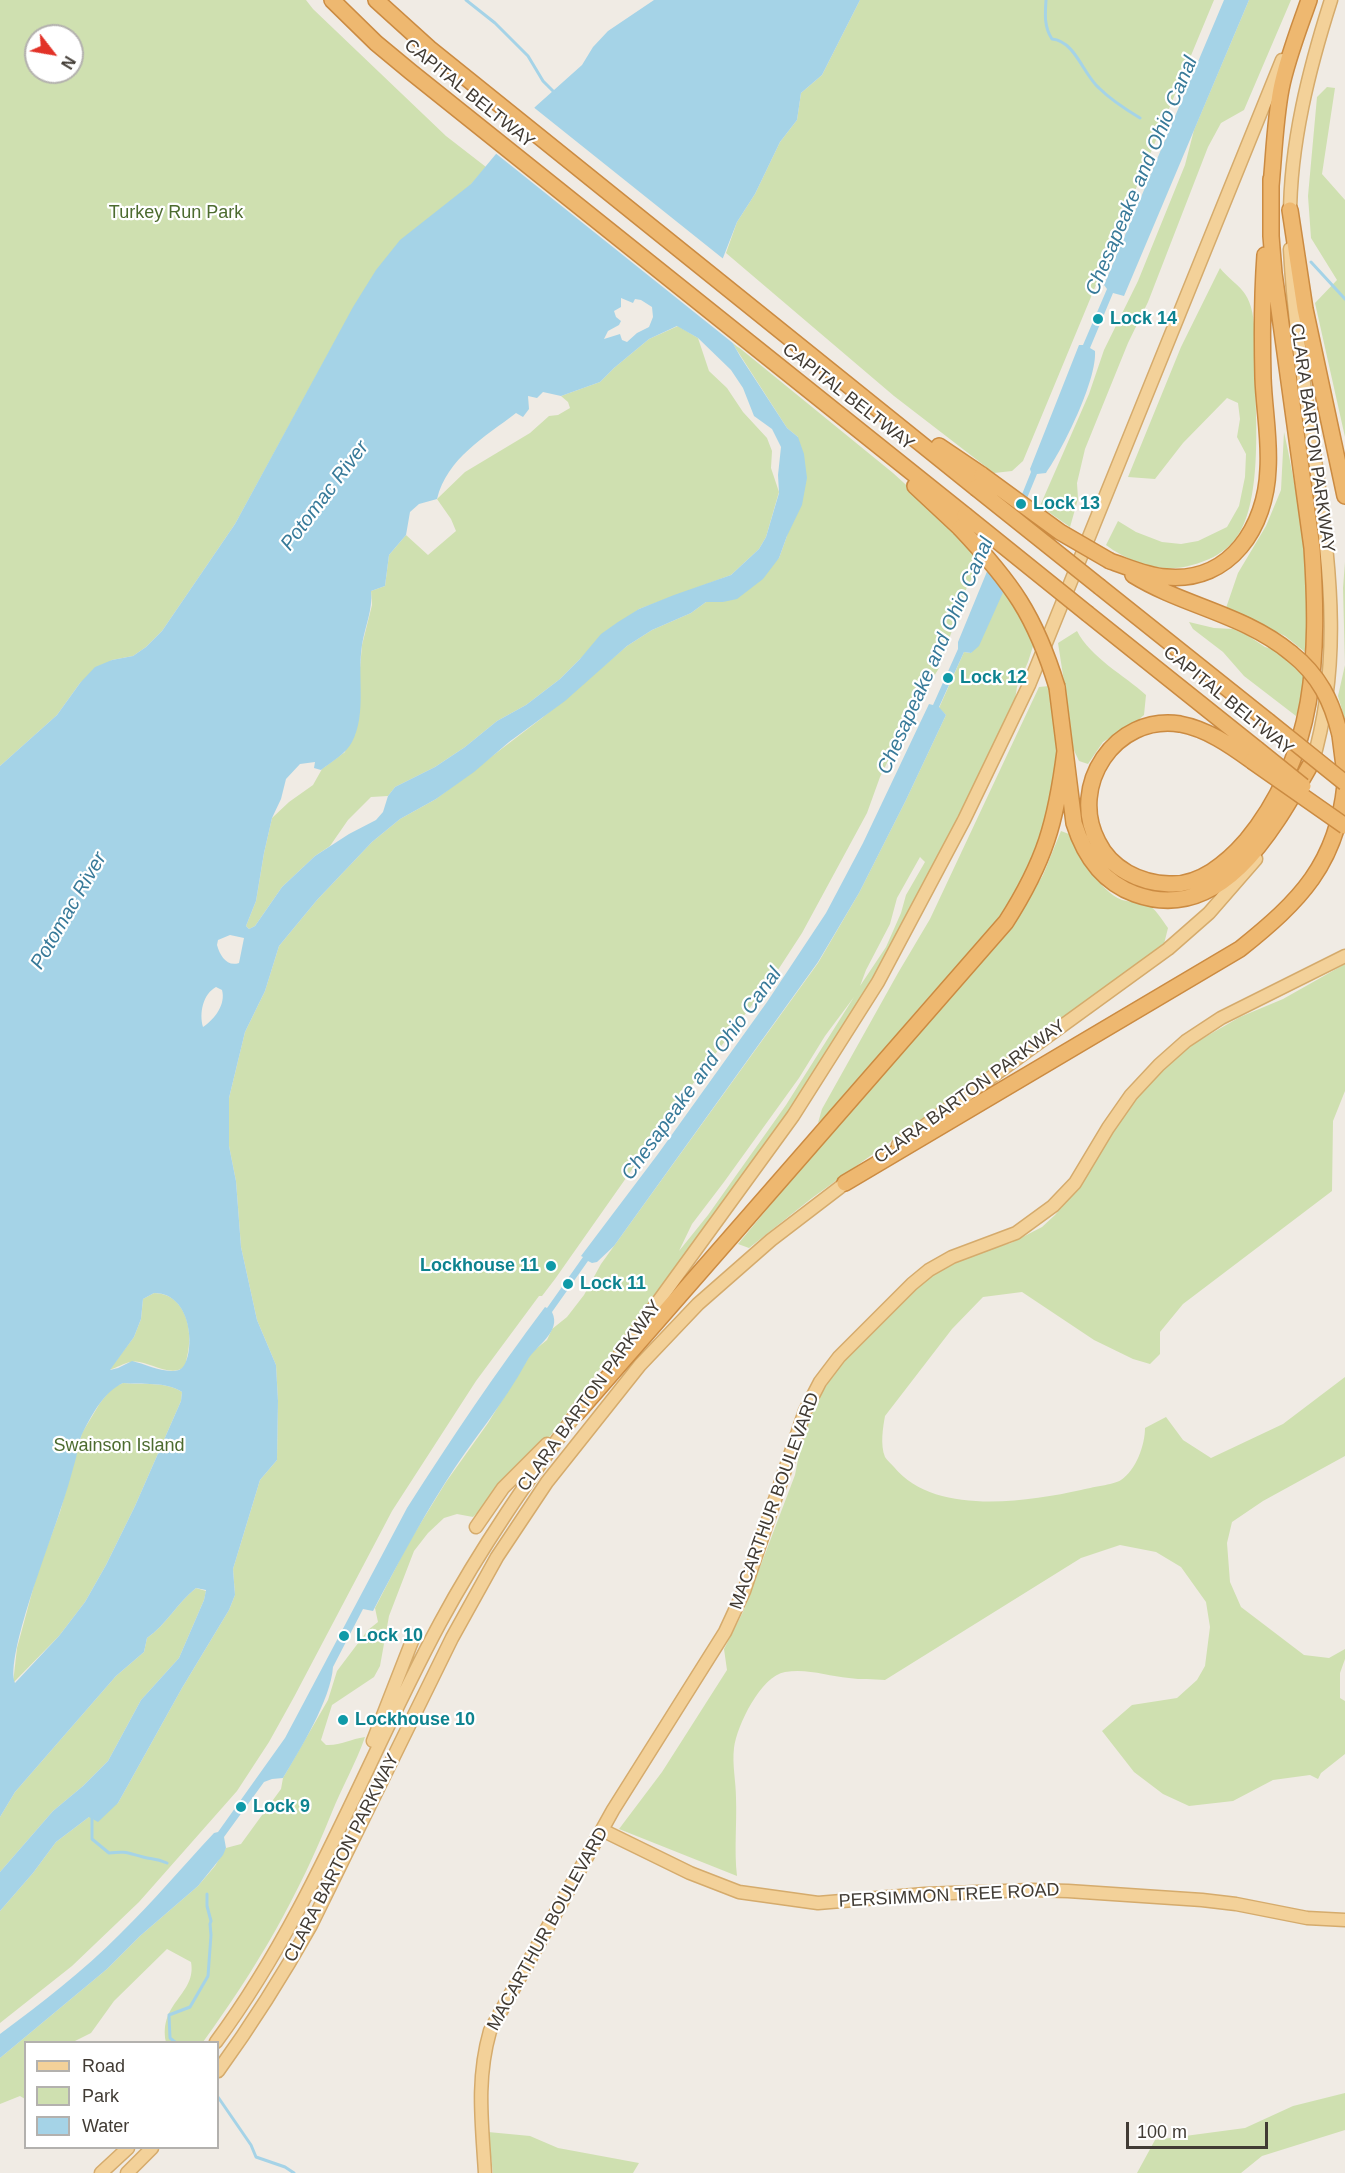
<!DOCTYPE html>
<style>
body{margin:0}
#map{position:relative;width:1345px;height:2173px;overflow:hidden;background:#f0ebe4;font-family:Arial,sans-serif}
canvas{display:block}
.legend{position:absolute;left:24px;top:2041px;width:195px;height:108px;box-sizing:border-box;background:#fff;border:2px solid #b3b1ae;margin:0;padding:8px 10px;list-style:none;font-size:18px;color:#413b34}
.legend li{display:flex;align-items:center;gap:12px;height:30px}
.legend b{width:30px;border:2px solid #b3b1ae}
.north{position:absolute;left:24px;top:24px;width:60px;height:60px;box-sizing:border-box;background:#fff;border:2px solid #b3b1ae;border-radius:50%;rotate:121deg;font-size:16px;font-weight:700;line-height:24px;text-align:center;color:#413b34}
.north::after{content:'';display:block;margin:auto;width:21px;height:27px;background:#e23228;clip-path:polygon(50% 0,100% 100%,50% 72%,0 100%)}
.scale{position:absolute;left:1126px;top:2122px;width:142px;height:27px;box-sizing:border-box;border:3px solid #413b34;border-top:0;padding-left:8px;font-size:18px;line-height:21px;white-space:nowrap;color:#413b34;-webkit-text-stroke:4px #fff;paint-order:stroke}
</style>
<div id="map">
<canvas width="1345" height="2173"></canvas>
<ul class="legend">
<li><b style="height:8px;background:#f3d199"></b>Road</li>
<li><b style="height:16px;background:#cfe0b0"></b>Park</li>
<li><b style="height:16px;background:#a5d3e7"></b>Water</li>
</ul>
<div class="north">N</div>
<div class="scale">100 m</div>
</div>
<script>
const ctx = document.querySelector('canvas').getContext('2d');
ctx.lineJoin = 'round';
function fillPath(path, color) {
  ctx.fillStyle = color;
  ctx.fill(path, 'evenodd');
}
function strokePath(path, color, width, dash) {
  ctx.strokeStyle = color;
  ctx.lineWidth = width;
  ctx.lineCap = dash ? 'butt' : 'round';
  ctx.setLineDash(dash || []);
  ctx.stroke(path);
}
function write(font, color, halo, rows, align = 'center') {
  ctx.font = font + ' Arial,sans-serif';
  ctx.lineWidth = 4.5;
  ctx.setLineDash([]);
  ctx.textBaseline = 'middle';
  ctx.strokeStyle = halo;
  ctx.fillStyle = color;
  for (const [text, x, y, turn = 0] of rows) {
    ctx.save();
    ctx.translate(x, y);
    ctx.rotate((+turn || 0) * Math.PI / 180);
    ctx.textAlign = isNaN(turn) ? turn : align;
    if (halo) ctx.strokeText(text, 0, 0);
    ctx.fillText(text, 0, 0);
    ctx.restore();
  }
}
fillPath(new Path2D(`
 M0,0H306L313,9L446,136L486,167L332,347L235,524L162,631L146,647L133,656L112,660L80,683L57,715L0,766ZM36,36H72V72H36Z
 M860,0H1214L1023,461L1012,471L994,473L894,396L726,253L737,222L755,194L780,142L797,120L801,93L822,75Z
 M1249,0H1291L1244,110L1221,123L1208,147L1148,302L1128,343L1085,449L1077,483L1078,499L1070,527L1040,506L1089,394L1104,350L1138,281L1185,165L1194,130Z
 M1327,87L1335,88L1322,174L1345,200V437L1315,303L1337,280L1311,238L1308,196L1317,97Z
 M1220,268C1226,276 1241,287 1245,294C1259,314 1254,356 1255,380C1256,422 1263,513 1231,544C1220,555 1207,561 1192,565C1162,574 1130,563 1106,545L1118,521L1136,532L1162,542L1181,544L1198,541L1227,527L1239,506L1245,477L1246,454L1237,437L1240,419L1238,403L1227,398L1183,443L1155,479L1128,477L1181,347Z
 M678,326L698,338L709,371L727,388L743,412L767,438L772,451L771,468L779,492L766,537L759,549L731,575L639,609L580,659L560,679L526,705L497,721L465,747L435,767L395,787L388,796L371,797L348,820L330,846L315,856L282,887L255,926L249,929L246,926L256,901L264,853L272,818L289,802L313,785L322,769L345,752L360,668L362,645L372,605L371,591L385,586L389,555L406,535L428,555L456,531L451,519L437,499L465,472L530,433L549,416L558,415L570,408L568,402L561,396L600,382L614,368L649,339Z
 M731,341L893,473L967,540L978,567L967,587L939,668L913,711L880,777L867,813L802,933L776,973L683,1097L555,1279L542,1296H539L476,1381L392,1511L294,1697L269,1742L237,1791L139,1902L72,1966L0,2023V1911L33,1873L56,1842L89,1817L118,1803L182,1688L229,1610L235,1595L233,1569L260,1480L277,1460L278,1401L276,1365L257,1320L241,1247L236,1181L229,1146V1098L245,1032L265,991L279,946L317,900L372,842L400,819L436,799L542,718L627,646L652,630L691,613L706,602H723L779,558L787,536L798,437L787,428Z
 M1284,432C1296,487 1305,541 1307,597C1308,616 1311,634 1305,652L1285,636L1226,608L1238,573L1266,526L1281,490Z
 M1345,562V720L1338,696L1345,665L1343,588Z
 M1005,587L1035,640L1028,662L1017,687L1015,700L985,765L895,944L803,1091L776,1130L551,1435L489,1502L473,1517L457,1514L444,1518L428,1533L414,1551L389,1616L380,1666L374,1677L332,1705L321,1740L326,1745C340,1746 350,1739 365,1737C356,1763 342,1787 332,1812C298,1897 257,1968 203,2042H166C158,2003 197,1994 191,1962L167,1949L114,2001L91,2033L73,2042H26L25,2099L20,2096L0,2104V2058L107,1969L140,1936L198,1886L215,1866L226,1848L241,1844L281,1789L283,1778L328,1700L337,1671L368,1630L378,1622L375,1608L409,1542L446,1482L488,1423L532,1352L547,1340L552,1329L567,1317L584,1295L601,1264L818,963L859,893L906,800L946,715L939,708L964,652L971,653ZM920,857L925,862L906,895L901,913L886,947L860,986L866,970L890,924L897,898ZM854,997L786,1105L708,1215L679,1251L692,1224L724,1182L799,1078L825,1036Z
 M1189,622L1214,628L1233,629L1247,635L1265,647L1278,651L1306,679L1303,698L1296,716L1244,676L1223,652L1193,629Z
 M1077,631C1091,658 1124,675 1146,695L1144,715L1137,721L1103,742L1088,764L1079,761L1071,744L1069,714L1058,643Z
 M1049,686C1052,701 1056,716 1056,731C1059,793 1043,857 1007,908C983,942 948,975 920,1007C886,1046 856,1088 818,1123L822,1109L898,973L930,919L1039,687Z
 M1061,831L1069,834C1080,855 1099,891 1122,900C1130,902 1138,902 1146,904C1155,907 1162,920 1168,928L1164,944L812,1198L749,1248L738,1244L822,1143L1015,921L1043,875Z
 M1345,964V1091L1333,1121L1332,1191L1183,1304L1160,1332V1354L1150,1364L1133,1359L1094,1340L1022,1292L983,1297L952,1329L885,1416C883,1427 880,1445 885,1457C887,1460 891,1464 894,1467C934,1516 1026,1502 1081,1490C1091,1487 1113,1485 1121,1480C1136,1470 1145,1445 1145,1428L1166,1417L1183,1440L1211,1458L1283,1424L1345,1377V1456L1263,1501L1232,1522L1227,1543L1230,1582L1241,1607L1304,1655L1329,1658L1345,1649V1659L1340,1673V1698L1345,1701V1754L1321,1773L1318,1779L1310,1775L1273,1780L1233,1801L1189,1806L1163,1794L1134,1772L1102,1731L1132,1705L1177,1698L1197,1680L1205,1666L1210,1627L1206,1602L1181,1567L1156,1552L1120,1545L1081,1558L885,1680C873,1679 861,1680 849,1678C828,1676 807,1668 785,1672C761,1676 737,1725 734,1748C732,1765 736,1781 736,1798C737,1824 734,1850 737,1876L619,1829L662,1772L727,1670L724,1649L743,1612L795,1475L802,1439L813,1408L835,1371L846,1358L913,1291L945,1266L971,1254L1011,1243L1042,1227L1055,1215L1084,1180L1112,1130L1127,1109L1179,1052L1240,1017L1283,999Z
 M154,1293C186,1293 194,1332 187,1357C186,1362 186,1367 181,1369C165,1376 144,1358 131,1362C123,1363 117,1368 109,1370L134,1337L141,1319L143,1299Z
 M123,1383C143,1385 165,1381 182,1392L181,1401L135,1506L106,1565L85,1602L59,1636L13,1683L17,1648L37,1574L60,1512L82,1433L100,1403L112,1388Z
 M196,1588L206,1591L204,1600L179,1658L141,1700L108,1761L83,1786L53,1811L0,1872V1817L15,1792L116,1676L144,1652L147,1638C167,1624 177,1603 196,1588Z
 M1345,2093V2130L1262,2156L1241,2173H1137L1155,2140L1245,2128L1293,2106Z
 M488,2132L530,2136L558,2148L639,2163L633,2173H493Z`), '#cfe0b0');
fillPath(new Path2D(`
 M654,0H860L822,75L801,93L797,120L780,142L755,194L737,222L721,263L718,291L721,322L740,356L787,428L798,437L804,454L807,478L802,505L787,536L779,558L763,579L737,599L723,602H706L691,613L652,630L627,646L565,701L509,742L474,772L436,799L400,819L372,842L317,900L279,946L265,991L245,1032L229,1098V1146L236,1181L241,1247L257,1320L276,1365L278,1401L277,1460L260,1480L233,1569L235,1595L229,1610L182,1688L118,1803L98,1822L89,1817L56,1842L33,1873L0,1911V1872L53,1811L83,1786L108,1761L141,1700L179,1658L204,1600L206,1590L196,1588C177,1603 167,1624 147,1638L144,1652L116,1676L15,1792L0,1817V766L57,715L80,683L95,667L112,660L133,656L146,647L162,631L235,524L353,307L376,270L400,240L471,184L535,107L582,65L593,47L608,31ZM621,298L633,303L635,299L641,300L652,307L653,317L649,327L637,333L627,342L622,340L620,334L604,339L608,331L619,325L621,321L616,317L614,311L621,307ZM677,326L698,338L731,370L743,388L754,416L772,429L781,447L778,475L779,493L766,537L759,549L731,575L674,595L639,609L618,622L601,634L580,659L560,679L526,705L497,721L465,747L435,767L395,787L388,796L383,812L376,820L349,834L315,856L282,887L255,926L249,929L246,926L256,901L264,853L272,818L281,799L286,779L300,764L315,762L314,768L321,770C331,762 346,754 352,742C367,714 357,676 362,645C365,626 373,610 371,591L385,586L389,555L406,535L410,512L419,504L437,499C447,458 485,437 516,413L523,417L529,409L528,396L537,398L543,392L561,396L600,382L614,368L649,339ZM230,935L244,938L239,963C227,967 220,956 217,945L218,940ZM216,987L222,990C226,1004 215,1019 203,1027C199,1013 203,994 216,987ZM154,1293C197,1293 195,1365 179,1370C164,1374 146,1364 132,1361L118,1368L110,1370L134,1337L141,1319L143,1299ZM123,1383C143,1385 165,1381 182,1392L181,1401L135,1506L106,1565L85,1602L59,1636L15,1683C5,1657 50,1543 60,1511C66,1494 71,1476 76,1458C78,1449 79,1440 83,1432C93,1413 104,1392 123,1383Z
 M1224,0H1249L1124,296L1113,293L1090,348L1095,351C1097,380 1063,449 1046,473L1037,474L1011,537L1018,559L979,646L971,653L964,652L939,707L946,715L906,800L859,893L818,962L614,1246L597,1262L592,1263L588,1261L552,1312C562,1332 536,1345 527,1361C504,1404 471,1441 445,1483C419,1524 396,1567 373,1611L363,1609L333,1667C331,1699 300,1750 283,1778L272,1779L264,1782L224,1837L226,1848L223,1855L198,1886L140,1936L107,1969L0,2058V2034C42,2003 83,1971 120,1934C153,1902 182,1867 214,1833L218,1832L285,1738L407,1508C451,1439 496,1372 545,1307L547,1308L583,1257L581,1256L658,1154L767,1002L826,913L863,843L929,704L933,705L958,649V642L1002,535L1006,534L1031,472L1030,469L1079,345H1083L1107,289L1104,285Z`), '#a5d3e7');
fillPath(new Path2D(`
 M532,106L726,261L721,291L724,321L739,348L494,152Z
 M1019,493L1030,500L1015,537L1021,551V560L1008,589L987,564L999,534L1003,532Z`), '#f0ebe4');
strokePath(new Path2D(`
 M466,0L495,23L528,56L543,81L555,93
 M1046,0C1045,14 1044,27 1052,39C1075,41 1083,74 1099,88C1111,100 1125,109 1140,118
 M1311,262L1345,299
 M92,1816V1839L109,1853C127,1851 127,1853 143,1857C153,1860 154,1857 167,1863
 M175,2042L170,2038L169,2015L190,2007L208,1976L211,1935L210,1924L211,1921L207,1906V1894
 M218,2097L251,2145L256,2157L285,2167L294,2173`), '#a5d3e7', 3);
const major = new Path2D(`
 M1290,217C1290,144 1309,69 1331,0
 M1290,249C1294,327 1307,403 1318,480C1331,578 1341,667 1312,764
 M898,1145L1168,949L1209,913L1256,859
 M620,1354L793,1116L878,982L964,820L1029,685L1282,60
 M476,1527L503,1488L547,1444
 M373,1741L414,1636
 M602,1830L690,1873L739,1892L818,1903L925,1894L1031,1890L1068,1891L1202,1900L1236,1904L1307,1918L1345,1920
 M216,2042C311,1914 365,1762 440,1623C481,1547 530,1477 581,1407
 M218,2071C252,2024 283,1975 311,1925L452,1638L497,1557L547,1482L640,1365L698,1304L771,1240L852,1178
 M101,2173L128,2148
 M127,2173L152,2148
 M485,2173C482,2123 476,2080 490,2031L613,1810L725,1632L744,1591L805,1411L820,1382L839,1357L912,1284L929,1270L952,1257L1016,1233L1053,1206L1075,1183L1108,1128L1131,1095L1159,1065L1186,1041L1221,1018L1345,956`);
const highway = new Path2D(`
 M332,0L376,43L411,72L965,515
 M376,0L429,48L976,488
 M1271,186C1274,154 1275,121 1281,89C1287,59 1299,29 1309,0
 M1290,210L1305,309L1345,496
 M939,446L982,475
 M915,486L960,528
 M1110,561C1128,567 1147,576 1166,577C1231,583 1266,526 1268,469C1270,439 1264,408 1263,378C1262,337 1262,296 1265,255
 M1133,575C1183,606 1244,614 1291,653
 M1100,587L1268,721
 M1088,614L1257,749
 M1057,687L1074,823C1084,855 1102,882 1135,894C1223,926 1276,825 1312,762
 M1340,735L1345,774
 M1252,761C1230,745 1207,729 1180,724C1115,714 1068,786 1098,842C1111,869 1140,883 1169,884C1199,886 1227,863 1246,841C1317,755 1319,654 1312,548L1274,273L1271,236V179
 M845,1183L1240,949C1300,901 1337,864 1345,785
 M577,1413L1006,922C1045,861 1056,822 1065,751`);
strokePath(major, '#d5ab6c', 15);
strokePath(highway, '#cb8b42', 18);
strokePath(major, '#f3d199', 12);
strokePath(highway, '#eeb870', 15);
const highwayBridge = new Path2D(`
 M982,475L1060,532L1110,561
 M976,488L1100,587
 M965,515L1088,614
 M960,528C1012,583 1035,615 1057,687
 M1291,653C1319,675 1332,701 1340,735
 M1268,721L1345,783
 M1257,749L1303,786
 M1252,761L1345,826`);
strokePath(highwayBridge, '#cb8b42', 18, []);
strokePath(highwayBridge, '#eeb870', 15);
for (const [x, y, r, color] of [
 [1098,319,6,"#0f9aa8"],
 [1021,504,6,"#0f9aa8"],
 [948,678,6,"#0f9aa8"],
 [551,1266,6,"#0f9aa8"],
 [568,1284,6,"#0f9aa8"],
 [344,1636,6,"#0f9aa8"],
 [343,1720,6,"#0f9aa8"],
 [241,1807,6,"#0f9aa8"]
]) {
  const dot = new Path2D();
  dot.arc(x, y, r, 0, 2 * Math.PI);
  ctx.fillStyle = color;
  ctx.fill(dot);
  strokePath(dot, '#fff', 2);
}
write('18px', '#413b34', '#fff', [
 ["CAPITAL BELTWAY",469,94,39],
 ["CAPITAL BELTWAY",848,397,38],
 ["CLARA BARTON PARKWAY",1312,438,82],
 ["CAPITAL BELTWAY",1228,701,39],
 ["CLARA BARTON PARKWAY",970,1092,-36],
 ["CLARA BARTON PARKWAY",590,1396,-54],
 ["MACARTHUR BOULEVARD",775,1501,-70],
 ["CLARA BARTON PARKWAY",342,1858,-63],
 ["PERSIMMON TREE ROAD",949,1896,-3],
 ["MACARTHUR BOULEVARD",548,1929,-61]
]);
write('18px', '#4c6b2f', '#fff', [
 ["Turkey Run Park",176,213],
 ["Swainson Island",119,1446]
]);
write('bold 18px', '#0d838f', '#fff', [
 ["Lock 14",1110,319],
 ["Lock 13",1033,504],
 ["Lock 12",960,678],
 ["Lockhouse 11",539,1266,"right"],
 ["Lock 11",580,1284],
 ["Lock 10",356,1636],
 ["Lockhouse 10",355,1720],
 ["Lock 9",253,1807]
], 'left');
write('italic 20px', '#387a99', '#fff', [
 ["Chesapeake and Ohio Canal",1142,176,-67],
 ["Potomac River",325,496,-53],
 ["Chesapeake and Ohio Canal",936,656,-66],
 ["Potomac River",69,911,-60],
 ["Chesapeake and Ohio Canal",702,1074,-54]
]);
</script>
